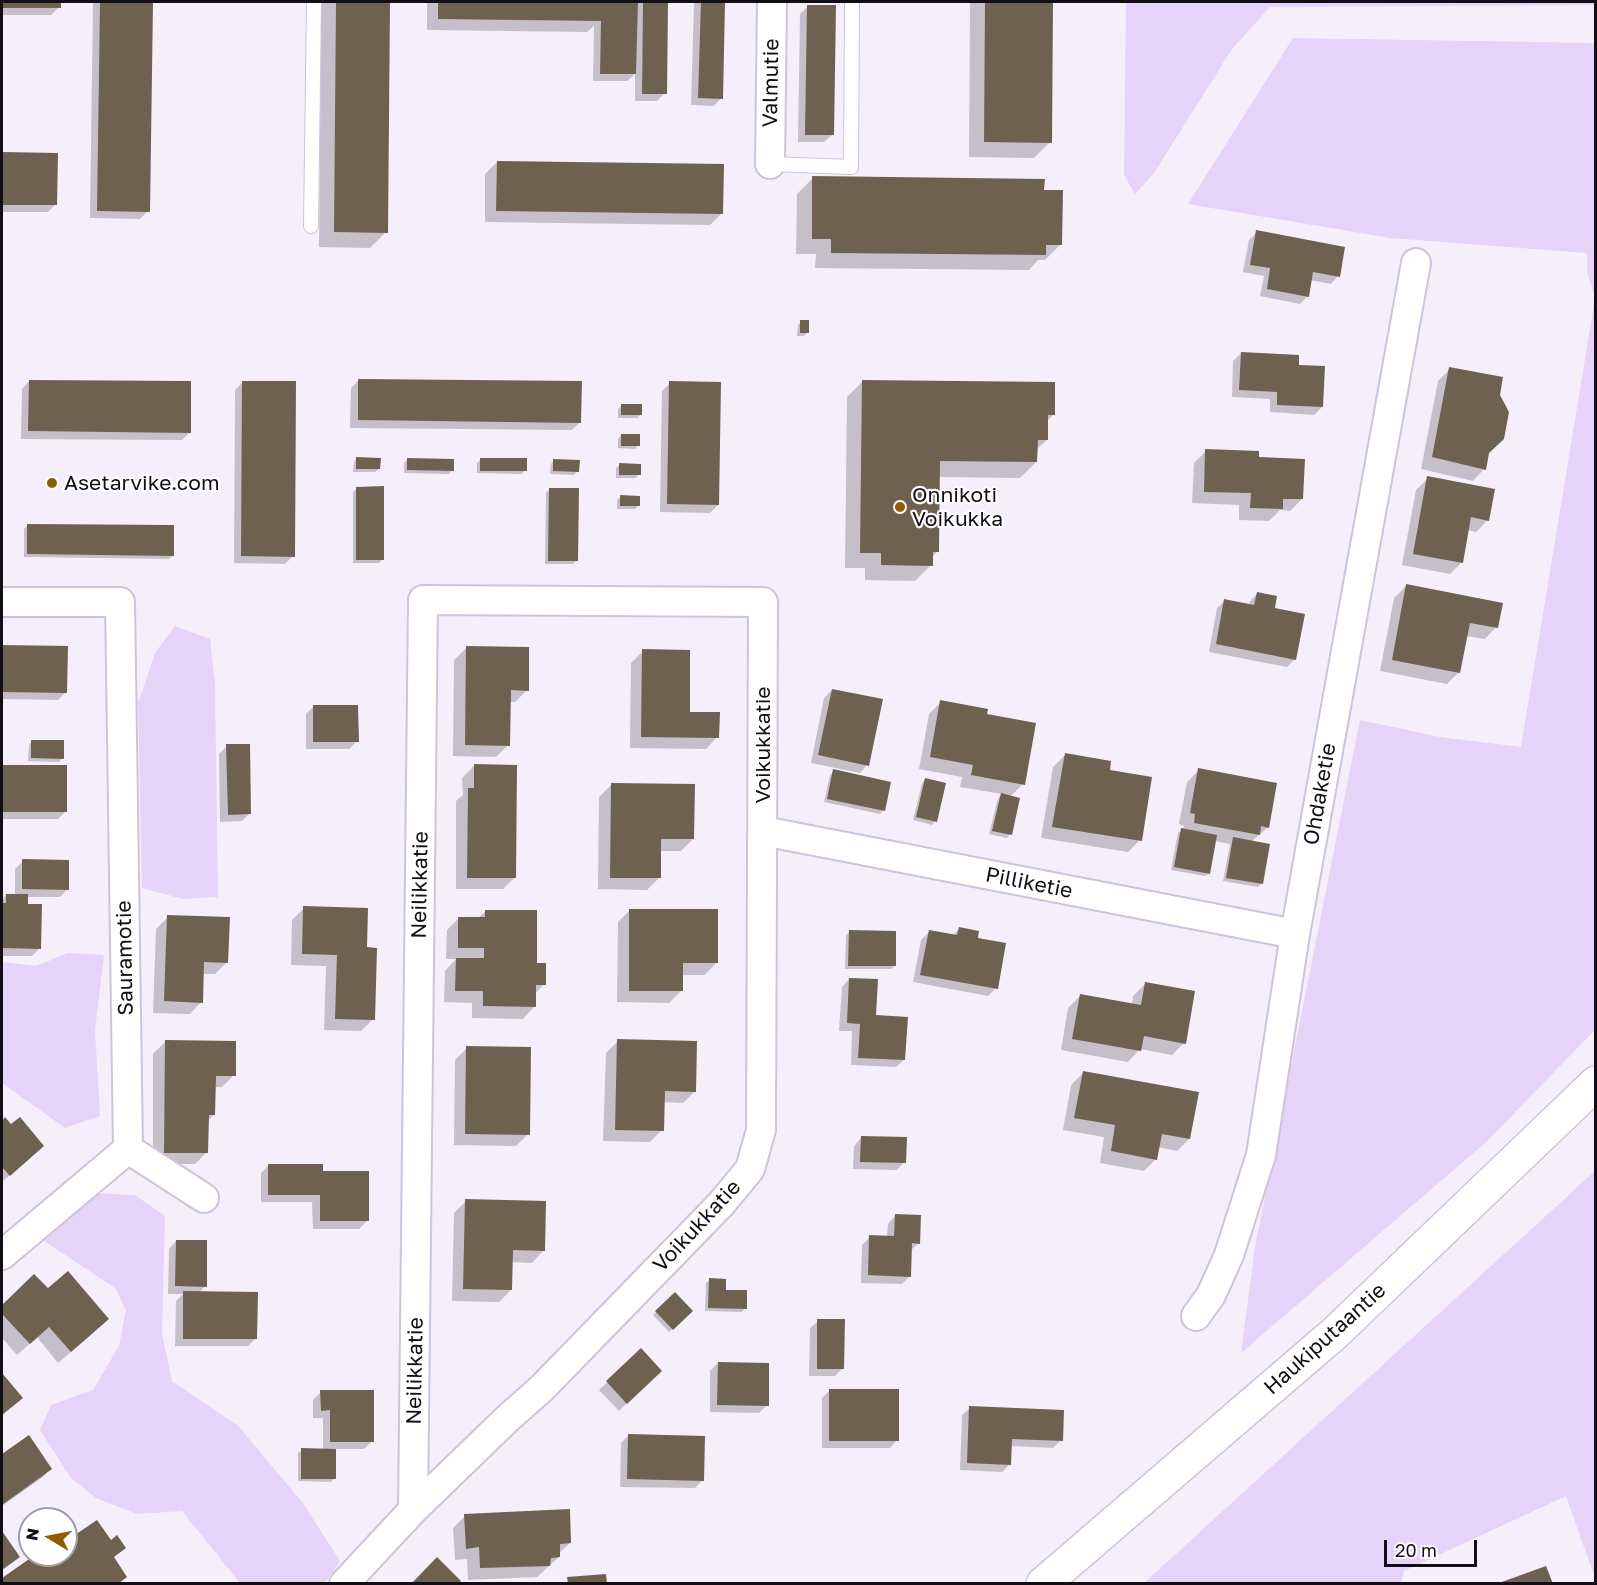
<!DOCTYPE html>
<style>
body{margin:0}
#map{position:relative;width:1597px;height:1585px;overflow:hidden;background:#f5effc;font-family:"Golos Text",sans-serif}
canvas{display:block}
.frame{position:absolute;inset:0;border:3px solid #120e15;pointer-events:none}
.north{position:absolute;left:18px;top:1507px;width:60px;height:60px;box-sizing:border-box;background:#fff;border:2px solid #a09fa1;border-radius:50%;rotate:280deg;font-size:16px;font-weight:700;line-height:24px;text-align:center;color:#120e15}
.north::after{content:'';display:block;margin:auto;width:21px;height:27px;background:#8d5e05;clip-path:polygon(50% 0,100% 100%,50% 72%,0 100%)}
.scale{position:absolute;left:1384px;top:1540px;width:93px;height:27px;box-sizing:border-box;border:3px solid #120e15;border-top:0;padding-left:8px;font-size:18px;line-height:21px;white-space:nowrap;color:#120e15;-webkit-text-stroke:4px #fff;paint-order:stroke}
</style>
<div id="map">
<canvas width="1597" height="1585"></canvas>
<div class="frame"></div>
<div class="north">N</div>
<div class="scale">20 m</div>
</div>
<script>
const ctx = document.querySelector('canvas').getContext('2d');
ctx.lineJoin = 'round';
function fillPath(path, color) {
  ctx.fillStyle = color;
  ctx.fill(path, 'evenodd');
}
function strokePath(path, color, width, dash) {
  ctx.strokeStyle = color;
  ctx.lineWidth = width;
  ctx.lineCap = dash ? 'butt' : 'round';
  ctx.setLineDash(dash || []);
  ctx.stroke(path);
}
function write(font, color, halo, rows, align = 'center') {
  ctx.font = font + ' "Golos Text",sans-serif';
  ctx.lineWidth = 4.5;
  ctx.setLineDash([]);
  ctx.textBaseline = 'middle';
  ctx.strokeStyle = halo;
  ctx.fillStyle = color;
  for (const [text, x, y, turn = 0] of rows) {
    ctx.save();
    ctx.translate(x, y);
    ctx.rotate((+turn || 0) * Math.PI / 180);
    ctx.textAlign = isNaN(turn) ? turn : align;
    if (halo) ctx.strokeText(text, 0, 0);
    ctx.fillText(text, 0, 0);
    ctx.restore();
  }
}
fillPath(new Path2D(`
 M1126,2H1595L1596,5L1270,7L1232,49L1154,173L1135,194L1124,175Z
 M1293,38L1595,43V1030L1485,1143L1241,1353L1255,1247L1360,720L1440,737L1521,747L1595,298L1587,272V253L1390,238L1188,204Z
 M175,626L210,639L215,684L218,897L183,899L142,888L138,703L155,653Z
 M68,953L104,955L95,1030L100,1116L65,1128L2,1083V962L36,966Z
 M1595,1171V1578L1566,1496L1404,1571L1401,1583H1144Z
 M95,1193L135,1195L165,1216L162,1334L172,1381L238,1426L303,1503L340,1561L325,1583H240L182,1511L137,1514L96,1498L71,1478L40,1430L51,1405L93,1390L119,1346L126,1310L115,1288L41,1239Z`), '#e5d3f9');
fillPath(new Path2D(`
 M2,2H59V7L51,15H2Z
 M93,2H151L148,211L140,219L90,218Z
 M321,2H388L386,232L370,248L319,247Z
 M427,2H666L665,93L657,101H635V74L627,81H593L594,26L587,32L427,30Z
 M694,2H724L721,98L714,106L691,105Z
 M970,2H1051L1050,142L1034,158L969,157Z
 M808,6L832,135L824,142H798L800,14Z
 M2,154H56V204L48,212H2Z
 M497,162L722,213L710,225L485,222V174Z
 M813,178L1043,191L1060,245L1045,260H1038L1029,270L815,268L816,254H796L797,194Z
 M1257,232L1338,276L1331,284L1310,280L1308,296L1300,304L1260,296L1264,276L1243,272L1249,240Z
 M801,322L807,333L804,336H797L798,325Z
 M1241,353L1297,367L1322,407L1314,415L1270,412V399L1232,397L1233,361Z
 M1450,369L1498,395L1484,469L1473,481L1421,469L1438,381Z
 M359,380L580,422L572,430L350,428L351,388Z
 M29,381L190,432L182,440L21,439L22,389Z
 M863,381L1054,414L1047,421V440L1036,450V462L1020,478L938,477V551L931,558V565L915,581L865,580V568H845L847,397Z
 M243,382L293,556L285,564L234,563L235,390Z
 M670,383L718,505L710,513L660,512L662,391Z
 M622,405L640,415L637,418H618V409Z
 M621,435L638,445L635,449L618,448V439Z
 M1206,451L1257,459L1302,499L1290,511L1280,510L1269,521L1239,520V505L1192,503L1194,463Z
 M357,458L379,469L375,472H353L354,462Z
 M408,459L452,470L449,474L404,473V463Z
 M481,459L525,470L522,474L477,473V463Z
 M554,460L578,471L574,475L550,474L551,464Z
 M620,465L639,474L636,478H616V468Z
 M1428,478L1488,520L1476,532L1467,530L1462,562L1450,574L1402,565L1416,490Z
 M357,488L383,559L379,563H353V492Z
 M549,490L576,561L573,564H545L546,493Z
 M621,497L638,506L635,509H617V500Z
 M28,525L173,555L169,559L24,557V529Z
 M1406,586L1496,627L1485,639L1466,636L1459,672L1447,684L1380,671L1394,598Z
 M1258,593L1273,609L1295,659L1287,667L1209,652L1217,608L1225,601L1249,605L1250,601Z
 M2,646L66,647V692L58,700L2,699Z
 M466,648L527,690L515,702H509L508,745L496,757L453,756L454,660Z
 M643,651L688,714L717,737L706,749L630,748L631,663Z
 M832,690L867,765L860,773L811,763L824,698Z
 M941,702L985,716L1023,784L1010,797V834L1007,838L989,834L998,798L1002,794L960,787L962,777L919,769L929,714Z
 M314,706L357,741L349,749H306V714Z
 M32,741L62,758L59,762L28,761L29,745Z
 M227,746L250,813L242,821L220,822L219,754Z
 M1065,755L1108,771L1140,840L1128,852L1041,838L1053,767Z
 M2,766H65L66,811L58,819H2Z
 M474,766L515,877L503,889H456V801L463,795L462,778Z
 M1199,770L1268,827L1251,842L1268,845L1261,884L1258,887L1223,881L1230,844L1215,841L1209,873L1205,876L1171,870L1178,833L1183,830L1184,826L1179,824L1187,782Z
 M834,771L883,810L880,814L824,802L830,775Z
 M925,780L935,821L932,825L913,820L922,783Z
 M611,785L693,839L681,851H659V878L647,890L598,889L599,797Z
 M23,861L68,889L60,897H27V905L40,948L32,956H2V900L6,895H15V869Z
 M304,908L365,949L373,1019L361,1031L324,1030L326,966L291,965L292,920Z
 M630,910L716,963L705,975H681V991L669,1003L617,1002L618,922Z
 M486,911L535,965L544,984L535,994L534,1007L523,1019L472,1018V1003L444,1002L445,971L456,959H446L447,930L459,918H478Z
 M168,917L227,962L215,974H202L201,1002L190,1014L153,1013L156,929Z
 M959,929L996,988L988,996L913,982L921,940L929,932L952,936Z
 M849,932L894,966L891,969H845L846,935Z
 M849,979L904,1060L896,1067L851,1065L852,1031H839L842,987Z
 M1145,984L1184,1043L1172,1055L1140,1049L1128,1062L1061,1050L1068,1008L1080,996L1132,1005L1133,996Z
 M618,1041L695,1091L683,1103L663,1102L662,1130L650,1142L603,1141L606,1053Z
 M165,1042L234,1075L222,1087H214V1115L207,1121V1152L195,1164H153V1054Z
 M467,1048L528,1134L516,1146L454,1145L455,1060Z
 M1083,1073L1189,1139L1177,1151L1158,1147L1156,1159L1144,1171L1100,1163L1104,1137L1063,1130L1071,1085Z
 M5,1120L35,1153L2,1182V1123Z
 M861,1138L904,1162L897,1170L853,1169L854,1146Z
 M269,1165L322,1173L367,1221L359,1229H313L312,1202H261V1173Z
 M466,1201L543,1251L532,1263L511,1262V1290L499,1302L452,1301L454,1213Z
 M895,1216L919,1243L910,1251V1276L902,1284L861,1283L862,1245L870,1237H887L888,1224Z
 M176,1241L205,1286L199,1293L256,1338L248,1346H175L176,1301L183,1294H168L169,1249Z
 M34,1276L95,1331L58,1363L37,1337L17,1355L2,1338V1307Z
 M710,1280L724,1291L745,1308L742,1312L705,1311L706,1283Z
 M675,1294L691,1311L669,1332L653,1315Z
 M818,1321L843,1368L835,1376H809L810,1328Z
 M641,1351L660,1371L619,1411L599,1390Z
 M718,1363L767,1405L759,1413L710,1412V1371Z
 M2,1375L21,1397L2,1415Z
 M830,1390L897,1440L890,1448H822V1398Z
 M321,1392L372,1441L364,1449H334V1478L331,1482L298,1481V1453L302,1450H323V1418H313V1400Z
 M970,1408L1061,1440L1053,1448L1010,1446V1464L1002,1472L960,1470L962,1415Z
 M629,1435L702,1481L695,1488L620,1487L621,1443Z
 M28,1437L50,1469L43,1477L2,1506V1456Z
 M465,1516L570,1543L559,1553V1557L537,1577L468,1580L467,1559L455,1560L453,1528Z
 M2,1534L18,1557L2,1570Z`), '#0003');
fillPath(new Path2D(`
 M2,2H61V8H2Z
 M100,2H153L150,212L97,211Z
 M336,2H390L388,233L334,232Z
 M438,2H638L636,74H600L601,21L438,19Z
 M643,2H668L667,94H642Z
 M701,2H725L723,99L698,98Z
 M985,2H1053L1052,143L984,142Z
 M807,5H836L834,135H805Z
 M2,152L58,153L57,205H2Z
 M497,161L724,164L723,214L496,211Z
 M812,176L1045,179L1044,190H1063L1062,245H1046V255L831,253V239H812Z
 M1256,230L1345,247L1340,277L1313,272L1309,297L1267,289L1270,268L1250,265Z
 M800,320H809V333H800Z
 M1241,352L1299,355V365L1325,366L1323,407L1277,405V392L1239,390Z
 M1449,367L1503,377L1500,395L1509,412L1504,439L1489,453L1486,470L1432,457Z
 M358,379L582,381L581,423L358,420Z
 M29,380L191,381V433L28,431Z
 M862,380L1055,382V415H1048V440H1038L1037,462L940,461L939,552H933V566L881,565V553H860Z
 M242,381H296L295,557L241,556Z
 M669,381L721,382L719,505L667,504Z
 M621,404H642V415H621Z
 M621,434H640V446H621Z
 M1205,449L1259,451V457L1305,459L1303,499H1283V509L1250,508L1251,493L1204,492Z
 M356,457L381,458L380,469H356Z
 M407,458L454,459V471L407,470Z
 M480,458H527V471H480Z
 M553,459L580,460L579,472L553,471Z
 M619,463L641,464V475H619Z
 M1427,476L1495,489L1489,521L1471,517L1463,563L1413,554Z
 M384,486V560H356V487Z
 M549,488H579L578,561H548Z
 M620,495L640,496V506H620Z
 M27,524L174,525V556L27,554Z
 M1406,584L1503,603L1498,628L1470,623L1460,673L1392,660Z
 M1257,592L1277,596L1275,608L1305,614L1296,660L1216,644L1224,599L1254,605Z
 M2,645L68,646L67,693L2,692Z
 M466,646L529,647V691L511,690L510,746L465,745Z
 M642,649L690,650V712H720L719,738L641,737Z
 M832,689L883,699L869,766L818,755Z
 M940,700L988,709L987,714L1036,723L1025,785L971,775L973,765L930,757Z
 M313,705H358L359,742H313Z
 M31,740H64V759L31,758Z
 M226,744H250L251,814L228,815Z
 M1065,753L1111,761L1110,770L1152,777L1142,841L1052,827Z
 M474,764L517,765L516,878H467L468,788H474Z
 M2,765H67V812H2Z
 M1198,768L1277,783L1269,828L1261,826L1260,835L1194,823L1195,814L1190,813Z
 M833,769L891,782L885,811L827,799Z
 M925,778L946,783L937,822L916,817Z
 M611,783L695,784L694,839H661V878H610Z
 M1001,793L1020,798L1012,835L992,831Z
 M1181,828L1217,835L1210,874L1174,867Z
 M1233,837L1270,844L1263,884L1226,878Z
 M22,859L69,860V890L22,889Z
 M6,894H28V904H42L41,949L2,948V903H6Z
 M303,906L368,908L367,947L377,948L375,1020L335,1019L337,955L302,954Z
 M629,909H718V963H683V991H629Z
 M485,910H537V963H546V985H536V1007L483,1006V991H455L456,958H484V948H458V917H485Z
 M167,915L230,917L228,963L204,962L203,1003L164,1001Z
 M959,927L979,931L978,938L1006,943L998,989L920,975L929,930L957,935Z
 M849,930L896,931V966H848Z
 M849,978L878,979L876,1015L908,1017L905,1060L858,1058L860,1024L847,1023Z
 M1145,982L1195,991L1186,1044L1144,1036L1141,1051L1072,1039L1080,994L1141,1005Z
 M617,1039L697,1041L696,1092L665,1091L664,1131L615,1130Z
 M165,1040L236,1041V1076H216L215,1115H209L208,1153H164Z
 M466,1046L531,1047L530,1135L465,1134Z
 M1083,1071L1199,1092L1190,1139L1162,1134L1157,1160L1111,1151L1115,1125L1074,1118Z
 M5,1117L11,1124L20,1117L44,1146L10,1176L2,1167V1121Z
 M861,1136L907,1137L906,1163L860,1162Z
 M268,1164H323V1171H369V1221H320V1195H268Z
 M465,1199L546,1201L545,1251L513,1250L512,1290L463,1289Z
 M895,1214L921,1215L920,1244L912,1243L911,1277L868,1275L869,1235L894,1236Z
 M176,1240H207V1287L175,1286Z
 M68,1271L109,1319L71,1352L49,1327L30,1344L2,1314V1305L34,1274L48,1288Z
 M709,1278L726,1279V1290H747V1309L708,1308Z
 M183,1291L258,1292L257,1339H183Z
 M675,1292L693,1311L673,1330L655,1311Z
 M817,1319H845L844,1369H817Z
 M641,1348L662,1371L627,1404L606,1381Z
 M718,1362L769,1363V1406L717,1405Z
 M2,1373L23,1398L2,1415Z
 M829,1389H899V1441H829Z
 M320,1390H374V1442H330V1410L321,1411Z
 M969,1406L1064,1410L1063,1441L1012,1439L1011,1465L967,1463Z
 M628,1434L705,1436L704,1481L627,1479Z
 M29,1435L52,1469L2,1505V1454Z
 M301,1448L336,1449V1479H301Z
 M570,1509L571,1543L560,1544V1557L551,1558L550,1566L480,1568L479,1547L466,1549L464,1514Z
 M97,1520L111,1540L117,1535L126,1548L114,1557L127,1577L118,1584H2V1578L35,1555H41L43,1558L47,1555H66V1541Z
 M2,1531L20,1557L2,1570Z
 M437,1557L461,1581L458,1584H411Z
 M1546,1566L1553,1584H1499V1583Z
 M606,1574L607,1584H568L567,1577Z`), '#6e6150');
const service = new Path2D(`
 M770,164L851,167L852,2
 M311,226L314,2`);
const minor = new Path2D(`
 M770,164L772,2
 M2,602H120L128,1149L2,1255
 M763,831L1295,934
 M128,1149L204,1198
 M1196,1316L1211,1295L1229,1255L1261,1155L1295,934L1416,263
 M344,1584L413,1510L507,1419L542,1388L721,1204L750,1169L761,1130L763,602L423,600L413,1510`);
const secondary = new Path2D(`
 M1043,1584L1335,1333L1596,1083`);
strokePath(service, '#cec4da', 16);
strokePath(minor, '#cec4da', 32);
strokePath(secondary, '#cec4da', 36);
strokePath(service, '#fff', 14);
strokePath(minor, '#fff', 28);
strokePath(secondary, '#fff', 33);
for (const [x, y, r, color] of [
 [52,483,6,"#8d5e05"],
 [900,507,6,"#8d5e05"]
]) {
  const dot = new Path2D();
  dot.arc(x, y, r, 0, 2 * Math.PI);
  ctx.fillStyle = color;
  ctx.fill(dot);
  strokePath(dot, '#fff', 2);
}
write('21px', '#120e15', '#fff', [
 ["Valmutie",771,83,-89],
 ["Voikukkatie",763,745,-90],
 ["Ohdaketie",1320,794,-80],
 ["Pilliketie",1029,883,11],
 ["Neilikkatie",420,885,-89],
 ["Sauramotie",125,958,-91],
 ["Voikukkatie",697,1226,-47],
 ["Haukiputaantie",1325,1339,-42],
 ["Neilikkatie",415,1371,-89]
]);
write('21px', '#120e15', '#fff', [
 ["Asetarvike.com",64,483],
 ["Onnikoti",912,495],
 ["Voikukka",912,519]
], 'left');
</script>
